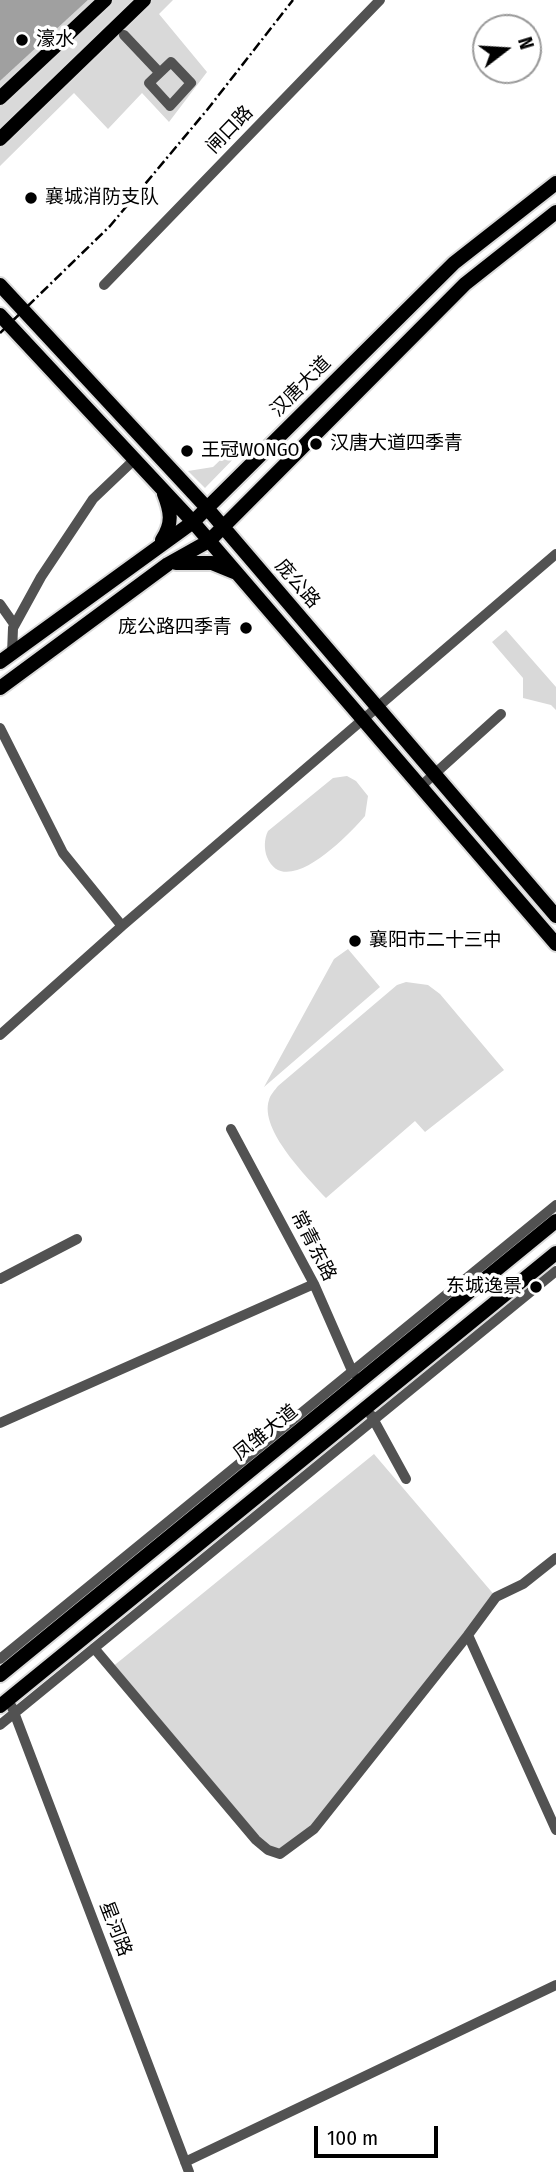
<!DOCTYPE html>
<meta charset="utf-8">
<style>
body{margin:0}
#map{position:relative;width:556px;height:2172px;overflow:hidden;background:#fff;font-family:"Fira Sans Condensed",sans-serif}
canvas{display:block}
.north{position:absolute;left:472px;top:14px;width:70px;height:70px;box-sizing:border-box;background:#fff;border:2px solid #999;border-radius:50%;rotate:73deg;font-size:19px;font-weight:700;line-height:28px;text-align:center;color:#000}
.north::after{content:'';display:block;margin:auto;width:24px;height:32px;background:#000;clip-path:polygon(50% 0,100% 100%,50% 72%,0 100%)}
.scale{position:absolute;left:314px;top:2126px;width:124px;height:32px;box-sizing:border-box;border:4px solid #000;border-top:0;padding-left:9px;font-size:21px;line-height:24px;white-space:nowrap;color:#000;-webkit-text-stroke:5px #fff;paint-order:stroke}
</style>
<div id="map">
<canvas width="556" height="2172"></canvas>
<div class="north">N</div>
<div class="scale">100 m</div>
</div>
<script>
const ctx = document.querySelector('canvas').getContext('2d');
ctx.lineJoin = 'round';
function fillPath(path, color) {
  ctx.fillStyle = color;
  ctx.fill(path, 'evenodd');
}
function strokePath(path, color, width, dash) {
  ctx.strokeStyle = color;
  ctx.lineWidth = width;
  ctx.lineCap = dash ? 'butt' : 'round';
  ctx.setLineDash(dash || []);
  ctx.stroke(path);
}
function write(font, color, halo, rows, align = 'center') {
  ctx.font = font + ' "Fira Sans Condensed","Noto Sans SC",sans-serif';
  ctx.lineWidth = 7;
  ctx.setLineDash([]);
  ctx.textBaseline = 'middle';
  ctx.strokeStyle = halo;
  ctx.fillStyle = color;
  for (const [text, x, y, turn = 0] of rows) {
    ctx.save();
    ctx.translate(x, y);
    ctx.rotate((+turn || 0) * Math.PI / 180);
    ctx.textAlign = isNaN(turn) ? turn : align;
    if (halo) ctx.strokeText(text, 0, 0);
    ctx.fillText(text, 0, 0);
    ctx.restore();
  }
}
fillPath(new Path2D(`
 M88,0H173L159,14L207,72L169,122L142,93L108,129L74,93L0,166V81Z
 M238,443L244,448L205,488L188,471L213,467Z
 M506,630L556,687V710L551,705L523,698V678L492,642Z
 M347,776L356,781L368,796L365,816C349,835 285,901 267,857C264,849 264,839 268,831L333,778Z
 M348,949L380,987L264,1087L334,959Z
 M406,982L428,985L440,994L504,1070L425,1132L415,1121L326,1198C308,1178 259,1130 269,1100C270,1095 275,1090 278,1086L397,985Z
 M374,1454L496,1597L314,1829L290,1849L268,1850L111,1668Z`), '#d9d9d9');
fillPath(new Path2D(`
 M0,0H88L0,81Z`), '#a0a0a0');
const major = new Path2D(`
 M0,98L105,0
 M0,139L144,0
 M0,285L207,508L556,916
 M0,315L193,522L556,944
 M162,540C173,523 171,512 164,494
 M176,563H212L234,572
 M0,662L193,522L454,263L556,183
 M0,688L168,564L209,541L465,284L556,212
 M0,1675L556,1221
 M0,1706L556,1253`);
strokePath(major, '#dbdbdb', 18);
strokePath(new Path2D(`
 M124,35L159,72
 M171,62L191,83L170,106L149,83Z
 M104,285L380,0
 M0,604L14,624
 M12,654L13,628L41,577L93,499L135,459
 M0,728L63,853L122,926L556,554
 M420,787L501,714
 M0,1035L122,926
 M231,1129L314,1284L353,1373
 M0,1279L77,1239
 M371,1415L406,1479
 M0,1423L314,1284
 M556,1558L523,1584L496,1597L468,1635L556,1830
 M94,1648L256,1840L268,1850L280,1854L314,1829L468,1635
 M0,1659L556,1205
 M12,1707L189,2172
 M0,1725L556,1271
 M185,2162L556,1985`), '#525252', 10);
strokePath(major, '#000', 14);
strokePath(new Path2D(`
 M0,333L110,226L207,110L293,0`), '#000', 2.5, [10, 3.5, 2, 3.5]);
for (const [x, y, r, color] of [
 [22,40,7,"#000"],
 [31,198,7,"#000"],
 [316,444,7,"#000"],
 [187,451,7,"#000"],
 [246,628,7,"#000"],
 [355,941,7,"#000"],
 [536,1287,7,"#000"]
]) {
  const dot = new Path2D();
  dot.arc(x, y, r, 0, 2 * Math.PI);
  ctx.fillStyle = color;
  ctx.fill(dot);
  strokePath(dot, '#fff', 2.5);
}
write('19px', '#000', '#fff', [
 ["濠水",36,40],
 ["襄城消防支队",45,198],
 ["汉唐大道四季青",330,444],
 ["王冠WONGO",201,451],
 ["庞公路四季青",232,628,"right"],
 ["襄阳市二十三中",369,941],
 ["东城逸景",522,1287,"right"]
], 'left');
write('19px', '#000', '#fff', [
 ["闸口路",230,130,-46],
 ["汉唐大道",301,387,-45],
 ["庞公路",297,584,49],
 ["常青东路",313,1246,63],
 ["凤雏大道",266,1433,-39],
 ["星河路",115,1929,69]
]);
</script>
